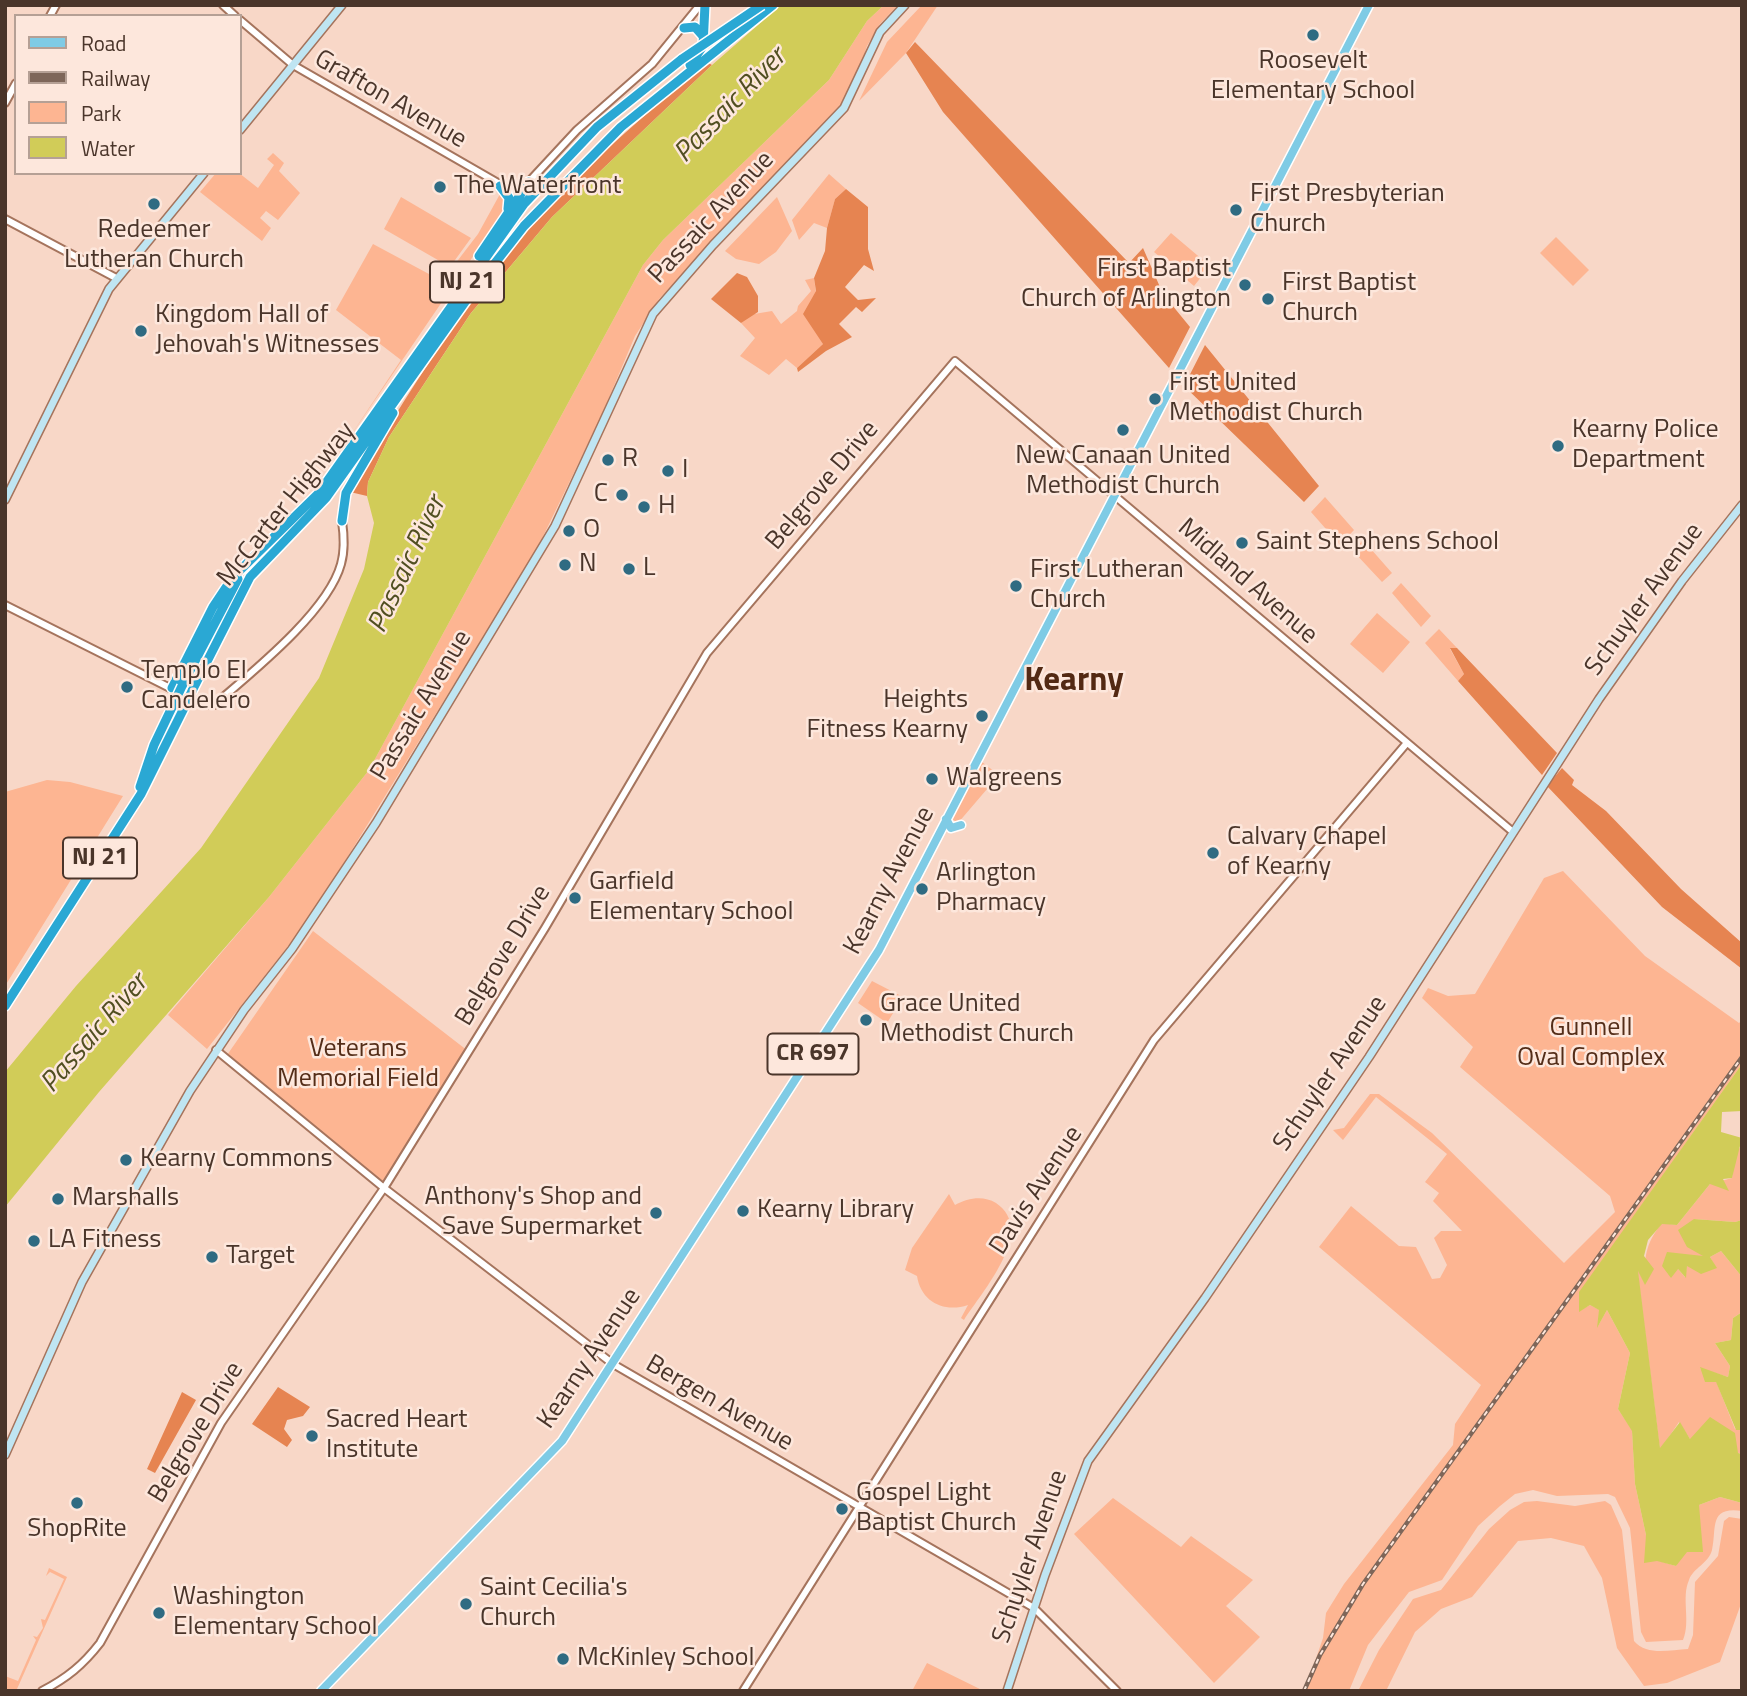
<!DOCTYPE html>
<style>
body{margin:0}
#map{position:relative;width:1747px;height:1696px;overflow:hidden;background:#f8d7c7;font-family:"Titillium Web",sans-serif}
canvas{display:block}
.frame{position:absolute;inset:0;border:7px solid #4a352a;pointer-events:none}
.legend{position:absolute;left:14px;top:14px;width:228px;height:161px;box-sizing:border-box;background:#fde7dc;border:2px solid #b5a095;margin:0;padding:9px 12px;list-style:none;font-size:21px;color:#4a352a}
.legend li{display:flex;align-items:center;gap:14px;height:35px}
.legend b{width:35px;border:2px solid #b5a095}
</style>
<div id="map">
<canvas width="1747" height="1696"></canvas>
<div class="frame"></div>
<ul class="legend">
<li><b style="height:9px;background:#7fcbe5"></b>Road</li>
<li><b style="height:9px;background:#7e6659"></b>Railway</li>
<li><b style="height:19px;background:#fdb592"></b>Park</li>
<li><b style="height:19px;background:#d1cc58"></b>Water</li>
</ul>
</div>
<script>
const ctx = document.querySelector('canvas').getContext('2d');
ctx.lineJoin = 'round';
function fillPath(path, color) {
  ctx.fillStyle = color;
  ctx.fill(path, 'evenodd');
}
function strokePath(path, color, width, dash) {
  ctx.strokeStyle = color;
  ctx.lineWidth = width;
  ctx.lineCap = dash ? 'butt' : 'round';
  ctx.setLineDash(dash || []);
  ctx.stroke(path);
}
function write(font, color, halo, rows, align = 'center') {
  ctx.font = font + ' "Titillium Web",sans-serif';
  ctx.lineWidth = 5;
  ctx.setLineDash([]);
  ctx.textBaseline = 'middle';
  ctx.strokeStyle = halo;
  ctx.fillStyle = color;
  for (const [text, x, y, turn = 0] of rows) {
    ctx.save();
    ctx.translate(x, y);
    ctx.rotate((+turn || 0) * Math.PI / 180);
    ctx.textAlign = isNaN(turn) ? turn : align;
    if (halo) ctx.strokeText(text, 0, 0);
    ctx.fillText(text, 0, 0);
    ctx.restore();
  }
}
fillPath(new Path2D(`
 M884,5H898L880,24L867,46L850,97L659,299L635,336L600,419L535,553L308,921L207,1049L168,1015L269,897L369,770L643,265L663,240L829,80L867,21Z
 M922,5H938L906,53L859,101L887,42Z
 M273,153L284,163L279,171L300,193L278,220L266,211L260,218L271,228L262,241L200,192L216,173H239L258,188L274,165L267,159Z
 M829,174L846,189L835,199L827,228L814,223L799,240L792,220Z
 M500,194L505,197L502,214L347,441L401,360L336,310L373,244L442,281L478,234Z
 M401,197L471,238L450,267L384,229Z
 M777,197L792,231L776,252L759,264L736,259L725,251Z
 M1171,233L1210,266L1194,286L1154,252Z
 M1556,237L1589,270L1573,286L1540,253Z
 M814,278L823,344L797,368L786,359L769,375L740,356L755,338L741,323L748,315L772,311L781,324L797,311L798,306L811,291L805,280Z
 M1325,497L1354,530L1340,545L1311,512Z
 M1363,540L1392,573L1382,582L1353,551Z
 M1401,583L1431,616L1421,627L1392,593Z
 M1377,613L1410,642L1383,673L1350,644Z
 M1439,629L1457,648L1450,649L1464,674L1458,681L1425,643Z
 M982,762L999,775L958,823L952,819Z
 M47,780L70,782L123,796L5,986V792Z
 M1563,871L1645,956L1739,1023L1742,1020V1064L1580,1292L1579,1311L1590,1305L1600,1310L1598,1326L1607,1310L1630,1353L1618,1409L1632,1430L1635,1484L1646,1535V1557L1676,1566L1699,1505L1720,1497L1742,1503V1511C1708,1506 1717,1529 1712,1550C1709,1563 1693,1568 1689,1580C1681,1598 1691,1621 1683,1640L1646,1642L1641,1632L1630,1528L1615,1497L1608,1494L1557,1496L1533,1490L1515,1494L1500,1506L1478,1526L1442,1580L1409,1592L1368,1645L1349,1691H1305L1323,1638L1326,1613L1344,1584L1453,1445L1455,1424L1481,1385L1319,1247L1351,1206L1399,1246L1416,1247L1432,1279L1440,1278L1447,1265L1434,1238L1441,1231H1462L1433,1201L1439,1193L1425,1182L1447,1154L1376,1097L1343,1140L1333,1130L1344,1128L1370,1094H1379L1432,1133L1564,1263L1615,1212L1610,1196L1460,1067L1473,1047L1422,998L1428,988L1448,996L1475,994L1544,878Z
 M313,931L468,1051L384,1190L225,1058Z
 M872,981L903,997L887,1023L858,1003Z
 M1742,1145V1220L1735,1222L1694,1219L1706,1256L1678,1269L1685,1277L1687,1265L1716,1268L1710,1257L1721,1251L1742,1277V1312L1733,1318L1731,1340L1715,1343L1730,1366L1728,1377L1700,1368L1716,1381L1735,1429L1742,1430V1454L1690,1439L1679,1422L1660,1450L1637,1268L1645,1284C1644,1258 1645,1244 1662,1223L1677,1225L1710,1184L1732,1178L1735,1154Z
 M949,1194L955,1205C968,1198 983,1195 996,1203C1037,1230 982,1292 964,1320L961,1318L968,1305C944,1313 921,1302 917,1276L905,1270L912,1248Z
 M1113,1498L1181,1547L1191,1536L1253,1580L1226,1606L1260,1637L1214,1683L1074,1534Z
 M1537,1501L1575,1506L1605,1501L1611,1505L1622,1530L1634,1641C1647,1656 1669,1650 1688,1649L1693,1635L1695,1582L1718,1556L1724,1521L1729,1517L1742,1519V1601L1720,1662L1667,1683L1644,1686L1617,1648L1602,1578L1584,1546L1551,1538L1518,1541L1472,1597L1441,1609L1415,1632L1386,1691H1358L1379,1650L1413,1599L1441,1590L1489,1529L1510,1510L1524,1502Z
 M49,1568L67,1577L17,1689L5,1691V1676L18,1681L36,1640L33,1636L37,1637L43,1628L41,1619L45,1620L64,1579L50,1572L46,1576Z
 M927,1663L984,1691H912Z`), '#fdb592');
fillPath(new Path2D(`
 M915,42L1129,263L1143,248L1163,294L1190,327L1169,368L943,112L906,53Z
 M707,62L712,65L552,217L471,313L389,437L368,482L367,496L350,492C406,393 476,285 554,201C601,151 655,107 707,62Z
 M846,189L868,207V249L874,271L864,265L845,287L858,300L876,298L862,312L856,307L839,324L852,337L826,351L798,372L797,368L823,344L803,314L816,291L814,278L825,251L827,228L835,199Z
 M737,273L747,277L758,296V312L741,323L711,299Z
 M1205,345L1319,486L1304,502L1184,386Z
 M1450,648H1457L1557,753L1542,775L1458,681L1464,674Z
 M1562,768L1574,780L1572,785L1606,811L1681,889L1742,943V969L1662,907L1547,786Z
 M278,1387L310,1407L303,1416L287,1420L284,1429L292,1440L287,1447L252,1424Z
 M182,1392L196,1400L155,1473L147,1469Z`), '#e68451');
fillPath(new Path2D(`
 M781,5H884L867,21L829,80L663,240L643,265L369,770L269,897L99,1092L5,1207V1072L76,986L201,848L319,678L364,569L374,523L367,496L368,482L389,437L471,313L552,217L712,65Z
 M1742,1064V1111L1722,1112L1721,1132L1742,1138L1732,1178L1723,1179L1729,1191L1710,1184L1677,1225L1662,1224L1648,1240L1644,1256L1654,1269L1645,1285L1638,1271L1660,1448L1680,1422L1690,1439L1710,1417L1735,1433L1738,1453L1742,1454V1503L1720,1497L1699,1505L1703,1552H1687L1676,1566L1657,1561L1644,1563L1646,1535L1635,1484L1632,1431L1618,1409L1630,1353L1607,1310L1597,1328L1599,1310L1590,1305L1579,1312V1292Z
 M1694,1219L1735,1222L1742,1220V1277L1721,1251L1710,1257L1717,1268L1701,1274L1687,1266L1686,1278L1678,1269L1671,1278L1662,1266L1667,1252L1703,1256L1687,1247L1678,1230Z
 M1742,1312V1430H1736L1716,1382H1705L1700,1367L1728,1377L1730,1366L1715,1343L1731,1340L1733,1318Z`), '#d1cc58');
const tertiary = new Path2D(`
 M223,5L235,16
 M50,16L56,5
 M240,20L293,65L512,191L525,186L577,130L652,64L700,5
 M5,103L16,83
 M5,219L116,278
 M5,605L174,690
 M187,696L206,705H214C251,673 328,612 341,564C345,550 344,535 342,521
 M216,1050L384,1188L613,1364L1034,1608L1117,1691
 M42,1691C67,1678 83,1665 100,1643L221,1423L384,1188L545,928L707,653L955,361L1513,832
 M743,1691L1154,1040L1406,744`);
const secondary = new Path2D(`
 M240,130L342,5
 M5,500L109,289L204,173
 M5,1455L82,1282L190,1091L244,1010L292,949L376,823L555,526L653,314L713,245L844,108L880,32L905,5
 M1007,1691L1045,1575L1088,1461L1205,1298L1369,1057L1599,699L1682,581L1742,505`);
const primary = new Path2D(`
 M946,819L951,828L961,825
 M321,1691L562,1441L879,950L1369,5`);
const motorway = new Path2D(`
 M684,28L695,27L703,36
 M690,65L703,46L705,5
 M500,186L509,198L508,209
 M479,256L529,182
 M342,521L346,493L393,413
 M182,686L238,579
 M172,688L213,607L233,577L318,494L524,204L597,127L682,59
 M192,691L250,577L326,498L470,295L524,226L621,127L773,5
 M140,787L154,745L175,701
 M5,1006L141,794L185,706`);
strokePath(tertiary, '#a5745d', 10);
strokePath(secondary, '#a5745d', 10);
strokePath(primary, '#fff', 11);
strokePath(motorway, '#fff', 12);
strokePath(tertiary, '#fff', 6);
strokePath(secondary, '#bfe5f2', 7);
strokePath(primary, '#7fcbe5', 8);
strokePath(motorway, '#2aa8d4', 9);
const rail = new Path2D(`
 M1304,1691L1320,1655L1363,1584L1742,1057`);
strokePath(rail, '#7e6659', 4.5);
strokePath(rail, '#fde7dc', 2, [5]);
const motorwayBridge = new Path2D(`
 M682,59L762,5
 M175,701L182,686
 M185,706L192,691`);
strokePath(motorwayBridge, '#fff', 12, []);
strokePath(motorwayBridge, '#2aa8d4', 9);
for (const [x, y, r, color] of [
 [1313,35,7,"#2f6b82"],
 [440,187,7,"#2f6b82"],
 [154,204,7,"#2f6b82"],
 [1236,210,7,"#2f6b82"],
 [1245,285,7,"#2f6b82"],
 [1268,299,7,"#2f6b82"],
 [141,331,7,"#2f6b82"],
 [1155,399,7,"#2f6b82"],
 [1123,430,7,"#2f6b82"],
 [1558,446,7,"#2f6b82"],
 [608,460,7,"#2f6b82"],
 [668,471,7,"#2f6b82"],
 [622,495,7,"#2f6b82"],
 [644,507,7,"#2f6b82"],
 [569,531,7,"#2f6b82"],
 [1242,543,7,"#2f6b82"],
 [565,565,7,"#2f6b82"],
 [629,569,7,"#2f6b82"],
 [1016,586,7,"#2f6b82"],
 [127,687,7,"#2f6b82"],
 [982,716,7,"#2f6b82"],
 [932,779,7,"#2f6b82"],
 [1213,853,7,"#2f6b82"],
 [922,889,7,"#2f6b82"],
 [575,898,7,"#2f6b82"],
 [866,1020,7,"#2f6b82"],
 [126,1160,7,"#2f6b82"],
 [58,1199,7,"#2f6b82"],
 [743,1211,7,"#2f6b82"],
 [656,1213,7,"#2f6b82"],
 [34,1241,7,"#2f6b82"],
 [212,1257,7,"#2f6b82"],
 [312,1436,7,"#2f6b82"],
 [77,1503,7,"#2f6b82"],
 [842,1509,7,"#2f6b82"],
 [466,1604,7,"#2f6b82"],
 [159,1613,7,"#2f6b82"],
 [563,1659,7,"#2f6b82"]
]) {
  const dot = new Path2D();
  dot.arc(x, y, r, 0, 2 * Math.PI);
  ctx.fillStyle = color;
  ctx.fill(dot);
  strokePath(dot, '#fde7dc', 2.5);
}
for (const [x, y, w] of [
 [467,282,74],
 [100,858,74],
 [813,1054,91]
]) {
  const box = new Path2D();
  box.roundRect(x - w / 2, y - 20.5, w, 41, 5);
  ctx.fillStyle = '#fde7dc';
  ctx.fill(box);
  strokePath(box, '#4a352a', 2);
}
write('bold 24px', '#4a352a', null, [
 ["NJ 21",467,282],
 ["NJ 21",100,858],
 ["CR 697",813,1054]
]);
write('26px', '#4a352a', '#fde7dc', [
 ["Roosevelt",1313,62,"center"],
 ["Elementary School",1313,92,"center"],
 ["The Waterfront",454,187],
 ["First Presbyterian",1250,195],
 ["Church",1250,225],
 ["Redeemer",154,231,"center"],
 ["Lutheran Church",154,261,"center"],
 ["First Baptist",1231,270,"right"],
 ["Church of Arlington",1231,300,"right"],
 ["First Baptist",1282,284],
 ["Church",1282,314],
 ["Kingdom Hall of",155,316],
 ["Jehovah's Witnesses",155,346],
 ["First United",1169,384],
 ["Methodist Church",1169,414],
 ["Kearny Police",1572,431],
 ["Department",1572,461],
 ["New Canaan United",1123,457,"center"],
 ["Methodist Church",1123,487,"center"],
 ["R",622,460],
 ["I",682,471],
 ["C",608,495,"right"],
 ["H",658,507],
 ["O",583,531],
 ["Saint Stephens School",1256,543],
 ["N",579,565],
 ["L",643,569],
 ["First Lutheran",1030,571],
 ["Church",1030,601],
 ["Templo El",141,672],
 ["Candelero",141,702],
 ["Heights",968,701,"right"],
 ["Fitness Kearny",968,731,"right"],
 ["Walgreens",946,779],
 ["Calvary Chapel",1227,838],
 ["of Kearny",1227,868],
 ["Arlington",936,874],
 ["Pharmacy",936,904],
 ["Garfield",589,883],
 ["Elementary School",589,913],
 ["Grace United",880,1005],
 ["Methodist Church",880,1035],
 ["Kearny Commons",140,1160],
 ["Anthony's Shop and",642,1198,"right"],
 ["Save Supermarket",642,1228,"right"],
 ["Marshalls",72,1199],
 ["Kearny Library",757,1211],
 ["LA Fitness",48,1241],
 ["Target",226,1257],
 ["Sacred Heart",326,1421],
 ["Institute",326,1451],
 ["Gospel Light",856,1494],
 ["Baptist Church",856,1524],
 ["ShopRite",77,1530,"center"],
 ["Saint Cecilia's",480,1589],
 ["Church",480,1619],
 ["Washington",173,1598],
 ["Elementary School",173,1628],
 ["McKinley School",577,1659]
], 'left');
write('26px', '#4a352a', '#fde7dc', [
 ["Grafton Avenue",390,100,30],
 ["Passaic Avenue",712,218,-47],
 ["Belgrove Drive",823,486,-50],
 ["McCarter Highway",287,505,-51],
 ["Midland Avenue",1247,582,41],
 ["Schuyler Avenue",1645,600,-54],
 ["Passaic Avenue",422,706,-59],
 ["Kearny Avenue",890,881,-62],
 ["Belgrove Drive",504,956,-59],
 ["Schuyler Avenue",1331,1074,-56],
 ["Davis Avenue",1037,1191,-57],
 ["Kearny Avenue",590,1359,-56],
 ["Bergen Avenue",719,1404,30],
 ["Belgrove Drive",197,1433,-59],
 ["Schuyler Avenue",1031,1557,-71]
]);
write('26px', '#542d18', '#fde7dc', [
 ["Gunnell",1591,1029],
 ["Oval Complex",1591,1059],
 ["Veterans",358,1050],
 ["Memorial Field",358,1080]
]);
write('italic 28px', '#514f21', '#fde7dc', [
 ["Passaic River",731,106,-46],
 ["Passaic River",408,565,-65],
 ["Passaic River",95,1034,-49]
]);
write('bold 33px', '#532913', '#fde7dc', [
 ["Kearny",1074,682]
]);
</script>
